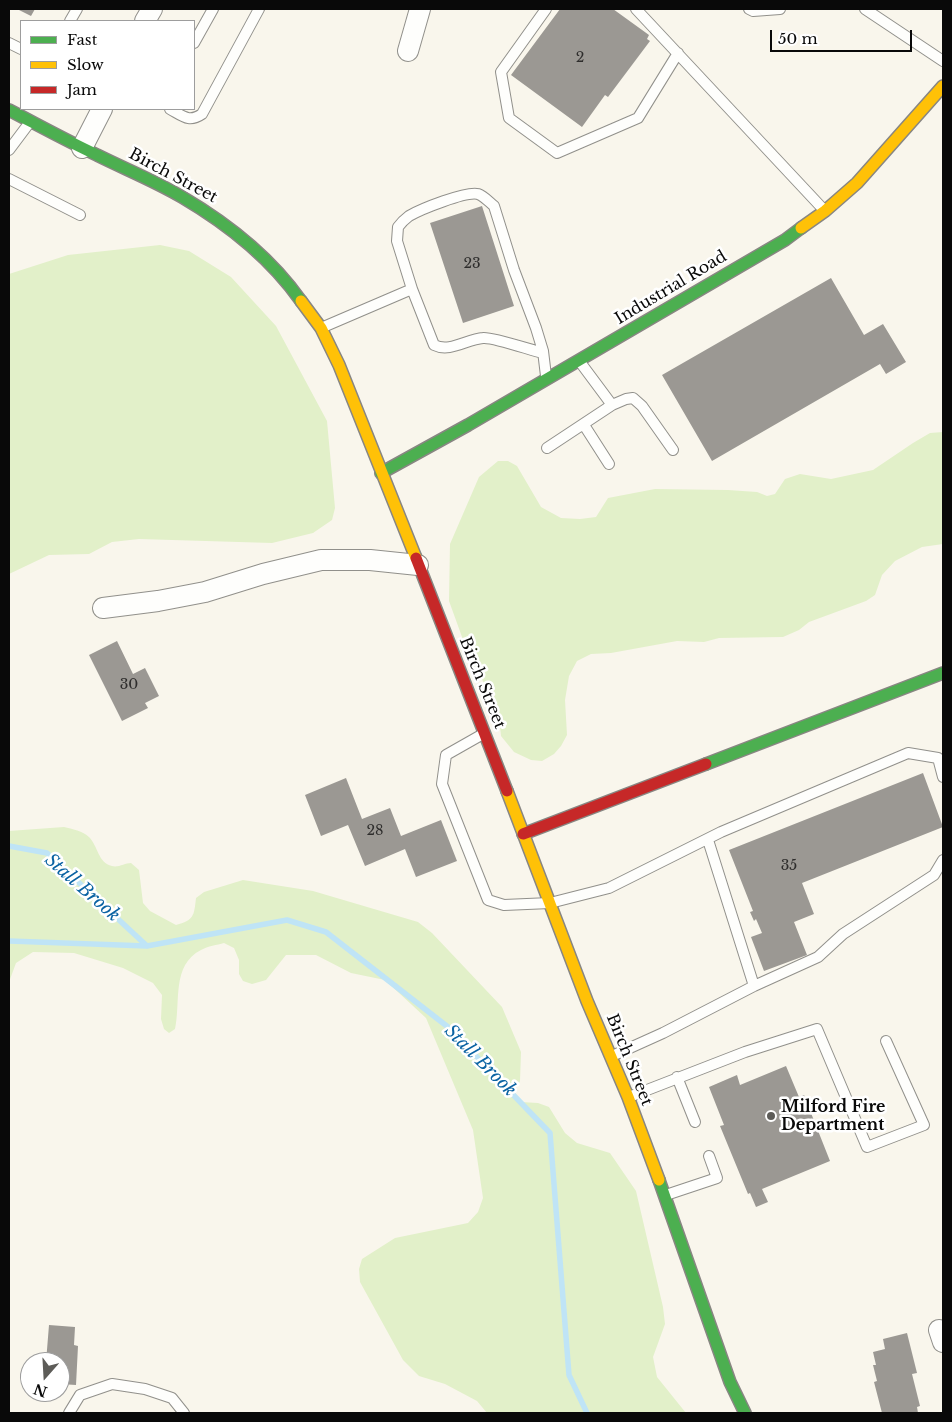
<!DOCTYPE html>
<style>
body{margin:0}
#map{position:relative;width:952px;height:1422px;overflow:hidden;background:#f9f6ec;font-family:"Libre Baskerville",serif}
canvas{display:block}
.frame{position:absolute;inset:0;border:10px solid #090909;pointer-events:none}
.legend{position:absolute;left:20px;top:20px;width:175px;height:90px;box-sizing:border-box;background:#fff;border:1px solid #9d9d9d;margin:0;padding:6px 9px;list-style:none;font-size:15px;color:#090909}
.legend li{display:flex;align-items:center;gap:10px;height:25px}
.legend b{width:25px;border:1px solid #9d9d9d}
.north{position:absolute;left:20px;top:1352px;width:50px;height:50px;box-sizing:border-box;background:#fff;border:1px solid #9d9d9d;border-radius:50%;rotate:199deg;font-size:14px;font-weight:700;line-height:20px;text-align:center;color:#090909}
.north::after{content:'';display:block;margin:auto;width:18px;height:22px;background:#5d5c58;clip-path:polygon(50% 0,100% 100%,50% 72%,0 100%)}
.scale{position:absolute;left:770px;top:30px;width:142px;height:22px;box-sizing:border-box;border:2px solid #090909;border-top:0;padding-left:6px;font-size:15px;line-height:18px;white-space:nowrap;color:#090909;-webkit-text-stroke:4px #fff;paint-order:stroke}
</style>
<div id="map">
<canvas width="952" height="1422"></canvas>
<div class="frame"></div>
<ul class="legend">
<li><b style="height:6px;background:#4caf50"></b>Fast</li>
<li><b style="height:6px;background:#ffc107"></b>Slow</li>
<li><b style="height:6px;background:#c62828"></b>Jam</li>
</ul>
<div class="north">N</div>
<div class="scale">50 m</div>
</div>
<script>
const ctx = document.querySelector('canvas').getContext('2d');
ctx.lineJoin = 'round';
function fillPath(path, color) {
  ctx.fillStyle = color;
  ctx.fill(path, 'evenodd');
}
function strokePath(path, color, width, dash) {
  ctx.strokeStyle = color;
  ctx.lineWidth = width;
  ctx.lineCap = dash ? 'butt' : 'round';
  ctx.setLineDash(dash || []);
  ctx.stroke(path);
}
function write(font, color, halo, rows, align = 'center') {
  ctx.font = font + ' "Libre Baskerville",serif';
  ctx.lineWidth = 5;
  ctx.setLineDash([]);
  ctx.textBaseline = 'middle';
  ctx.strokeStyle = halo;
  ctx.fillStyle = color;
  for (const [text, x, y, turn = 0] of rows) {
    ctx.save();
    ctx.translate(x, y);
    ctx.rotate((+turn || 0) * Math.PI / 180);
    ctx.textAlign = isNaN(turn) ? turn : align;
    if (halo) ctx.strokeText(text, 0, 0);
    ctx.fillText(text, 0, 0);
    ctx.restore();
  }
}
fillPath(new Path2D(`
 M160,245L189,251L231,277L276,326L327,421L335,508L332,520L313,533L272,543L139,539L112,542L89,554L49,555L9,574V274L68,255Z
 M943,432V544L922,547L895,561L882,575L875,595L866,601L809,622L799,630L783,637L719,638L704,642L677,641L611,653L591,654L577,661L569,676L565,700L567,735L561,746L554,754L542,761L531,760L514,752L501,736L498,707L470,659L449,601L450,544L479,477L498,461H508L517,466L541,507L561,518L580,519L596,517L608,498L655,489L728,490L757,492L767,496L775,494L785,479L800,474L831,479L873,470L913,443L930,433Z
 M64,827C72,829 83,831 89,837C98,846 98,863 112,866C118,868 125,863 131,863L139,870L143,903L150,911L176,925C194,920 194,916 196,898L204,892L243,880L313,891L418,922L432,933L502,1007L521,1052L520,1081L514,1094V1099L521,1102L538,1103L549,1107L565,1133L577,1143L610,1153L636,1191L663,1307L665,1324L653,1357L657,1377L686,1413H487L477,1401L445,1384L419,1376L403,1360L360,1282L359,1269L362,1259L395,1238L468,1223L478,1212L483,1198L473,1130L426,1018L385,980L351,973L316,955H286L266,980L252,984L243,981L239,974V960L234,948L224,943C217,945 208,946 201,950C171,965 181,1003 175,1029L169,1033L164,1029L161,1019L162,995L153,983L123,968L74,953L33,952L16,963L9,982V831Z`), '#e2f0c9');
strokePath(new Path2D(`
 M9,846L47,853L147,946
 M9,941L147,946L287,920L326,932L448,1027L550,1133L569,1375L587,1413`), '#bfe4f6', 5.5);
fillPath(new Path2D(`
 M17,9H35L31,16Z
 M560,9H613L649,35L647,39L650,41L608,97L605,95L582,127L511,75Z
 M482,206L514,306L463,323L430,223Z
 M831,278L864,335L883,324L906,362L886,374L880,364L712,461L662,375Z
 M117,641L133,674L145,668L159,696L145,703L148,708L122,721L89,655Z
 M923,773L943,827L802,883L814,914L794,922L807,955L764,971L751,937L762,933L756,919L754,921L750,912L753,911L729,850Z
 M346,778L362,819L390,808L401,836L441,820L457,861L416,877L405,849L365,866L348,825L321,836L305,795Z
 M786,1066L799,1097L804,1095L806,1099L815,1101L811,1113L830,1161L762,1189L768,1202L756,1207L750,1193L748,1194L720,1126L724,1125L709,1087L737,1075L740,1085Z
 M49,1325L75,1327L74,1345L78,1346L76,1385L60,1384V1362H46Z
 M907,1333L917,1373L912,1374L920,1406L917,1407L918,1413H882L874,1382L877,1381L873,1365H876L873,1352L885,1349L883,1339Z`), '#9b9893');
const lane = new Path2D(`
 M546,9L501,72L509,118L557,153L638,118L678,53
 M636,9L824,210
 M749,9L753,11L780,9
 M865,9L943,61
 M70,21L77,9
 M9,43L21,49
 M194,43L213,9
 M170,109C183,116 189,123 202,114L259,9
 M9,150L30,122
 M9,179L80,215
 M412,289L434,345C450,353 467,339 483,338C494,337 530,350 543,353
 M321,328L412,289L397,241L398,227C401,223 405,219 409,216C421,209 466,191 478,194C484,196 489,202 494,206L514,270L536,328L543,351L546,376
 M580,362L612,405L626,399L633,398L642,406L673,450
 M584,425L609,464
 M547,448L612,405
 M483,734L446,755L442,784L488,900L504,905L550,903L609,888L721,832L908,753L938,758L943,777
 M708,840L754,986
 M612,1056L663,1033L754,986L818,957L843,934L934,875L943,860
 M677,1077L695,1122
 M629,1097L745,1052L817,1029L867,1147L924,1125L886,1041
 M666,1195L717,1178L709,1156
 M69,1413L80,1395L112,1384L145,1389L172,1398L184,1413`);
const street = new Path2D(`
 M145,21L152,9
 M408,51L420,9
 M82,148L102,109
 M103,608L158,601L205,592L263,574L321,560H370L418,565
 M939,1330L943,1342`);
const fast = new Path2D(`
 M9,110C38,125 67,141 97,155C125,169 155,181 182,197C228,224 270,257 301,301
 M381,473L468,425L785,240L801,228
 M706,764L943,673
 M659,1180L730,1382L745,1413`);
const slow = new Path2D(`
 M801,228L825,211L857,183L943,86
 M301,301L321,328L339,365L416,558
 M507,791L587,1001L628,1097L659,1180`);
const jam = new Path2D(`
 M416,558L507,791
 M523,834L706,764`);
strokePath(lane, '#91908b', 12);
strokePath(street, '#91908b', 22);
strokePath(fast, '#888682', 14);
strokePath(slow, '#888682', 14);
strokePath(jam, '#888682', 14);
strokePath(lane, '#fefefc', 10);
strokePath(street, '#fefefc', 20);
strokePath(fast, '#4caf50', 11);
strokePath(slow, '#ffc107', 11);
strokePath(jam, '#c62828', 11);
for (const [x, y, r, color] of [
 [771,1116,5,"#5d5c58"]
]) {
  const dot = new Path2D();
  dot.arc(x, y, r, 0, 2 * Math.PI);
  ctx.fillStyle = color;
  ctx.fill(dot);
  strokePath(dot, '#fff', 2);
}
write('14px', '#2e2d2c', null, [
 ["2",580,58],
 ["23",472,264],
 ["30",129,685],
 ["28",375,831],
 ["35",789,866]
]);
write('16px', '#090909', '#fff', [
 ["Birch Street",173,176,28],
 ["Industrial Road",671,288,-31],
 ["Birch Street",482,683,68],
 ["Birch Street",629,1060,68]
]);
write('bold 16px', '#090909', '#fff', [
 ["Milford Fire",781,1107],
 ["Department",781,1125]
], 'left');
write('italic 18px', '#0b63a3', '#fff', [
 ["Stall Brook",82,888,41],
 ["Stall Brook",480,1061,45]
]);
</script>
